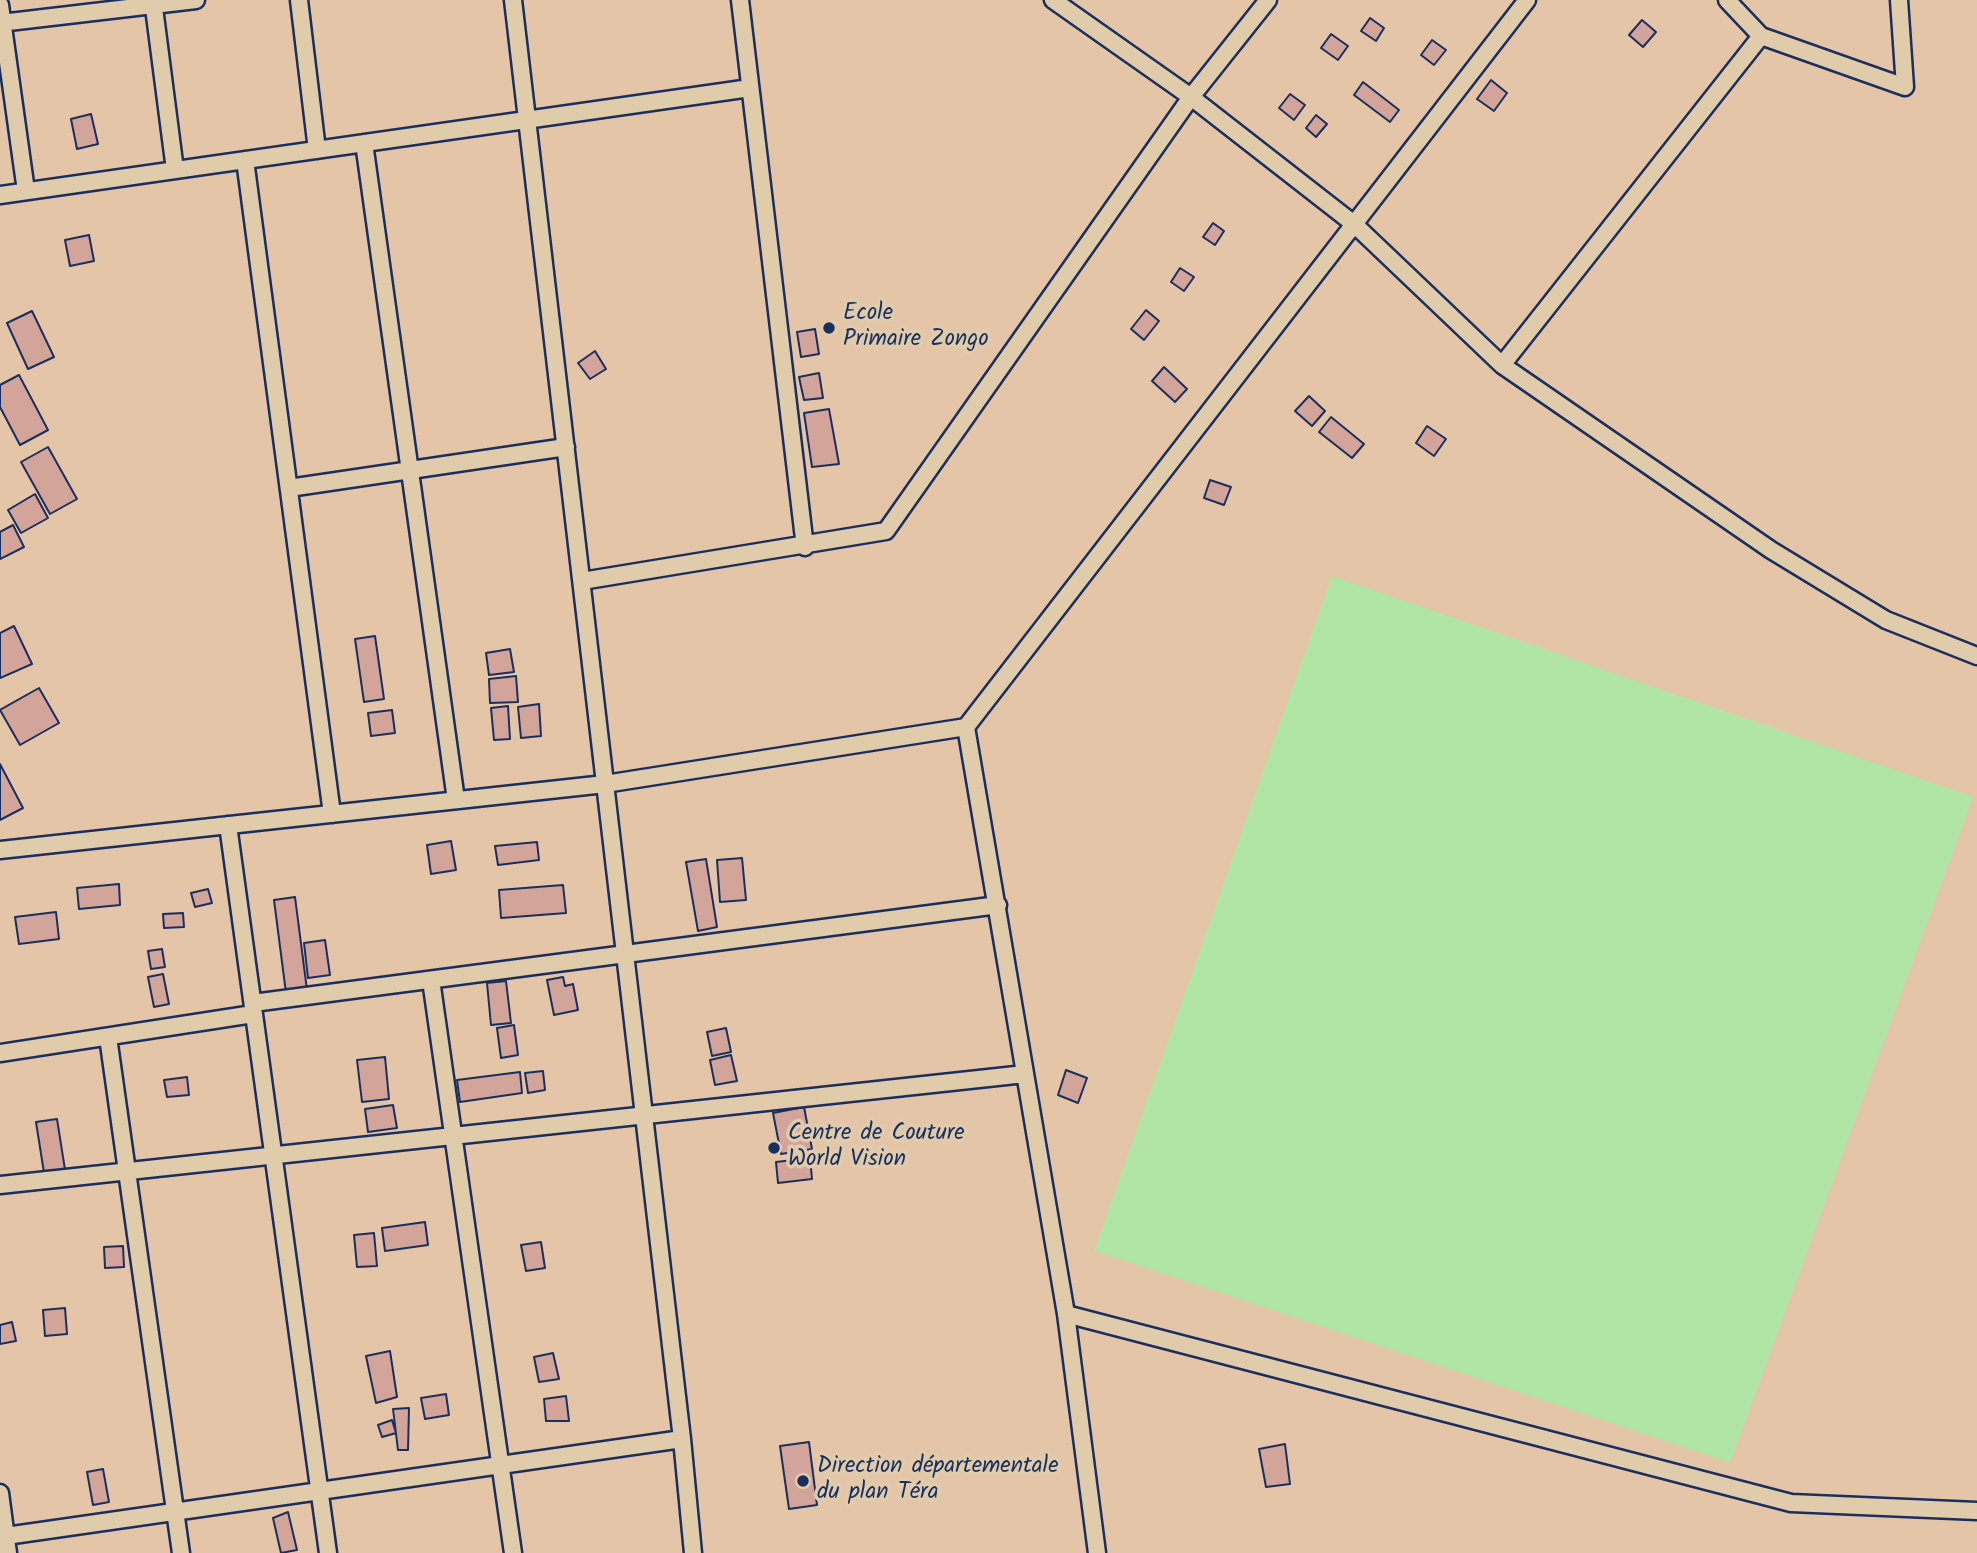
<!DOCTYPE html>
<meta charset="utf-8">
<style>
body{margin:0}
canvas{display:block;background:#e4c5a8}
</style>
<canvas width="1977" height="1553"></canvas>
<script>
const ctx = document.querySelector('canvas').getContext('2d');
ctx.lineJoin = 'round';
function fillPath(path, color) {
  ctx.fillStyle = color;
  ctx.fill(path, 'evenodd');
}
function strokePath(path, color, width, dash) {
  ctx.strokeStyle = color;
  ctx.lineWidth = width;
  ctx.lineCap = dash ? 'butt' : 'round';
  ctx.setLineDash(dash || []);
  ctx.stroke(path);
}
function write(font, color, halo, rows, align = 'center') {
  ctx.font = font + ' Kalam,sans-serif';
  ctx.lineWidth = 7;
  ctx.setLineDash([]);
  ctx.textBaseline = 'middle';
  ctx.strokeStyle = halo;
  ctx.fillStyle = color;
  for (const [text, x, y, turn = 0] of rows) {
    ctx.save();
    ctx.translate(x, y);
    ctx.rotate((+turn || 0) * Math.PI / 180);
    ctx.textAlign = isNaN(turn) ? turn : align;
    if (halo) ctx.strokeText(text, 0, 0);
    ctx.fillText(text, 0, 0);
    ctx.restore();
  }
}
fillPath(new Path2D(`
 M1332,576L1973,797L1730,1463L1094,1251Z`), '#b1e5a6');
const building = new Path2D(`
 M1370,18L1384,28L1376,41L1361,31Z
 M1642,20L1656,32L1643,47L1629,35Z
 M1331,34L1348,46L1338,60L1321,48Z
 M1432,40L1446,50L1434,65L1421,55Z
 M1491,80L1507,93L1494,111L1477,99Z
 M1363,82L1399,110L1390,122L1354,95Z
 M1290,94L1305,105L1294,120L1279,108Z
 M91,114L98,144L77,149L71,119Z
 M1316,115L1327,124L1316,137L1306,128Z
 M1213,223L1224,231L1215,245L1203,237Z
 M89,235L94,261L70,266L65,240Z
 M1180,268L1194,277L1184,291L1171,282Z
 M1146,310L1159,321L1144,340L1131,329Z
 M32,311L54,357L28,369L7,323Z
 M815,329L819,354L801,357L797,332Z
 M595,351L606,369L590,379L578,363Z
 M1164,367L1187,389L1175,402L1152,381Z
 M819,373L823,398L804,400L799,377Z
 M19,375L48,430L20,445L0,407V385Z
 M1309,396L1325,411L1312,426L1295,411Z
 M829,409L839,464L812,467L804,413Z
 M1331,417L1364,444L1352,458L1319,432Z
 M1427,426L1446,439L1434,456L1416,443Z
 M48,447L77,499L50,514L21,462Z
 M1210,480L1231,487L1224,505L1204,498Z
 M35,494L48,518L21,533L8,510Z
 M13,525L24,547L0,559V532Z
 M14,626L32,664L0,678V633Z
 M375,636L384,699L364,702L355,639Z
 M510,649L514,672L489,675L486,653Z
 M516,676L518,702L490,703L489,679Z
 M39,688L59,723L20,745L0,710Z
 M539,704L541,736L521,738L518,707Z
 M508,706L510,739L494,740L491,708Z
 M392,710L395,733L371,736L368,713Z
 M0,764L23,808L0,820Z
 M451,841L456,870L431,874L427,845Z
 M537,842L539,860L498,865L495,846Z
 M742,858L746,900L720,902L717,860Z
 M706,859L717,927L698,931L686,862Z
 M119,884L120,905L79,909L77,888Z
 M563,885L566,913L501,918L499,890Z
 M208,889L212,903L195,907L191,893Z
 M295,897L307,990L286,993L274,900Z
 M56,912L59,939L19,944L15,917Z
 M183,913L184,927L164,928L163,914Z
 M325,940L330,975L308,978L304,943Z
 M162,949L165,967L151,969L148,951Z
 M163,974L169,1004L154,1007L148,977Z
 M563,977L565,986L573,984L578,1010L554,1015L547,980Z
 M506,981L511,1023L491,1025L487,983Z
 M514,1025L518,1055L501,1058L497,1028Z
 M726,1028L731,1052L712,1056L707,1032Z
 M731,1055L737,1081L715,1085L710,1060Z
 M385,1057L389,1099L362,1102L357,1060Z
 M1066,1070L1087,1078L1078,1103L1058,1095Z
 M543,1071L545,1090L528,1093L525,1073Z
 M520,1072L522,1093L460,1102L457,1080Z
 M187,1077L189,1095L167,1097L164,1080Z
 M393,1105L397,1128L368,1132L365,1109Z
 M804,1107L812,1149L781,1154L773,1113Z
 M57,1119L66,1176L45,1179L36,1122Z
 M810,1158L812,1179L778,1183L776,1162Z
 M425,1222L428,1245L385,1251L382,1228Z
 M374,1233L377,1266L357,1267L354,1235Z
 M541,1242L545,1268L526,1271L521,1245Z
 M123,1246L124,1267L105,1268L104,1247Z
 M65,1308L67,1334L45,1336L43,1310Z
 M12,1322L16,1341L0,1344V1325Z
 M390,1351L397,1397L376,1403L366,1356Z
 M553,1353L559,1379L539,1382L534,1357Z
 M446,1394L449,1415L425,1419L421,1398Z
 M566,1396L569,1421H546L544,1399Z
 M409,1408L408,1450H398L393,1409Z
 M392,1420L396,1433L382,1437L378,1425Z
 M809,1442L817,1505L789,1509L780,1446Z
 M1285,1444L1290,1484L1266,1487L1259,1449Z
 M103,1469L109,1502L93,1505L87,1472Z
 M288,1512L297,1550L281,1553L273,1518Z`);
fillPath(building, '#d3a59a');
strokePath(building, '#1b2f5e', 2);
const street = new Path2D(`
 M153,0L175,170
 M299,0L317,150
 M513,0L682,1439L693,1553
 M740,0L805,547
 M1053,0L1191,97L1354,224L1502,365L1771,550L1886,620L1977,656
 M1727,0L1761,36L1905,87L1899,0
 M0,5L26,191
 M0,23L196,0
 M364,143L456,800
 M245,160L332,814
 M0,195L750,88
 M1502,365L1761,36
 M289,488L566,447
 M582,581L886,531L1191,97L1268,0
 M966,727L1066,1314L1097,1553
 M228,825L328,1553
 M0,850L605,784L966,727L1527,0
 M431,980L513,1553
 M253,1003L998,905
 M108,1037L181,1553
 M0,1053L253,1014
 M0,1185L1025,1074
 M1066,1314L1791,1503L1977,1511
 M0,1493L8,1553
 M6,1536L682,1439`);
strokePath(street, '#1b2f5e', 21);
strokePath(street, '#e0ccab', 16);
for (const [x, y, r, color] of [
 [829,328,7,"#1b2f5e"],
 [774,1148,7,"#1b2f5e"],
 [803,1481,7,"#1b2f5e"]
]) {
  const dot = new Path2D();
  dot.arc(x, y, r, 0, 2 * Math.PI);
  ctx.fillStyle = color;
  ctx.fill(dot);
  strokePath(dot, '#e0ccab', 2.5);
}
write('23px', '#1b2f5e', '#e0ccab', [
 ["Ecole",843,315],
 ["Primaire Zongo",843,341],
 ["Centre de Couture",788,1135],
 ["World Vision",788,1161],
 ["Direction départementale",817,1468],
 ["du plan Téra",817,1494]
], 'left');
</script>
